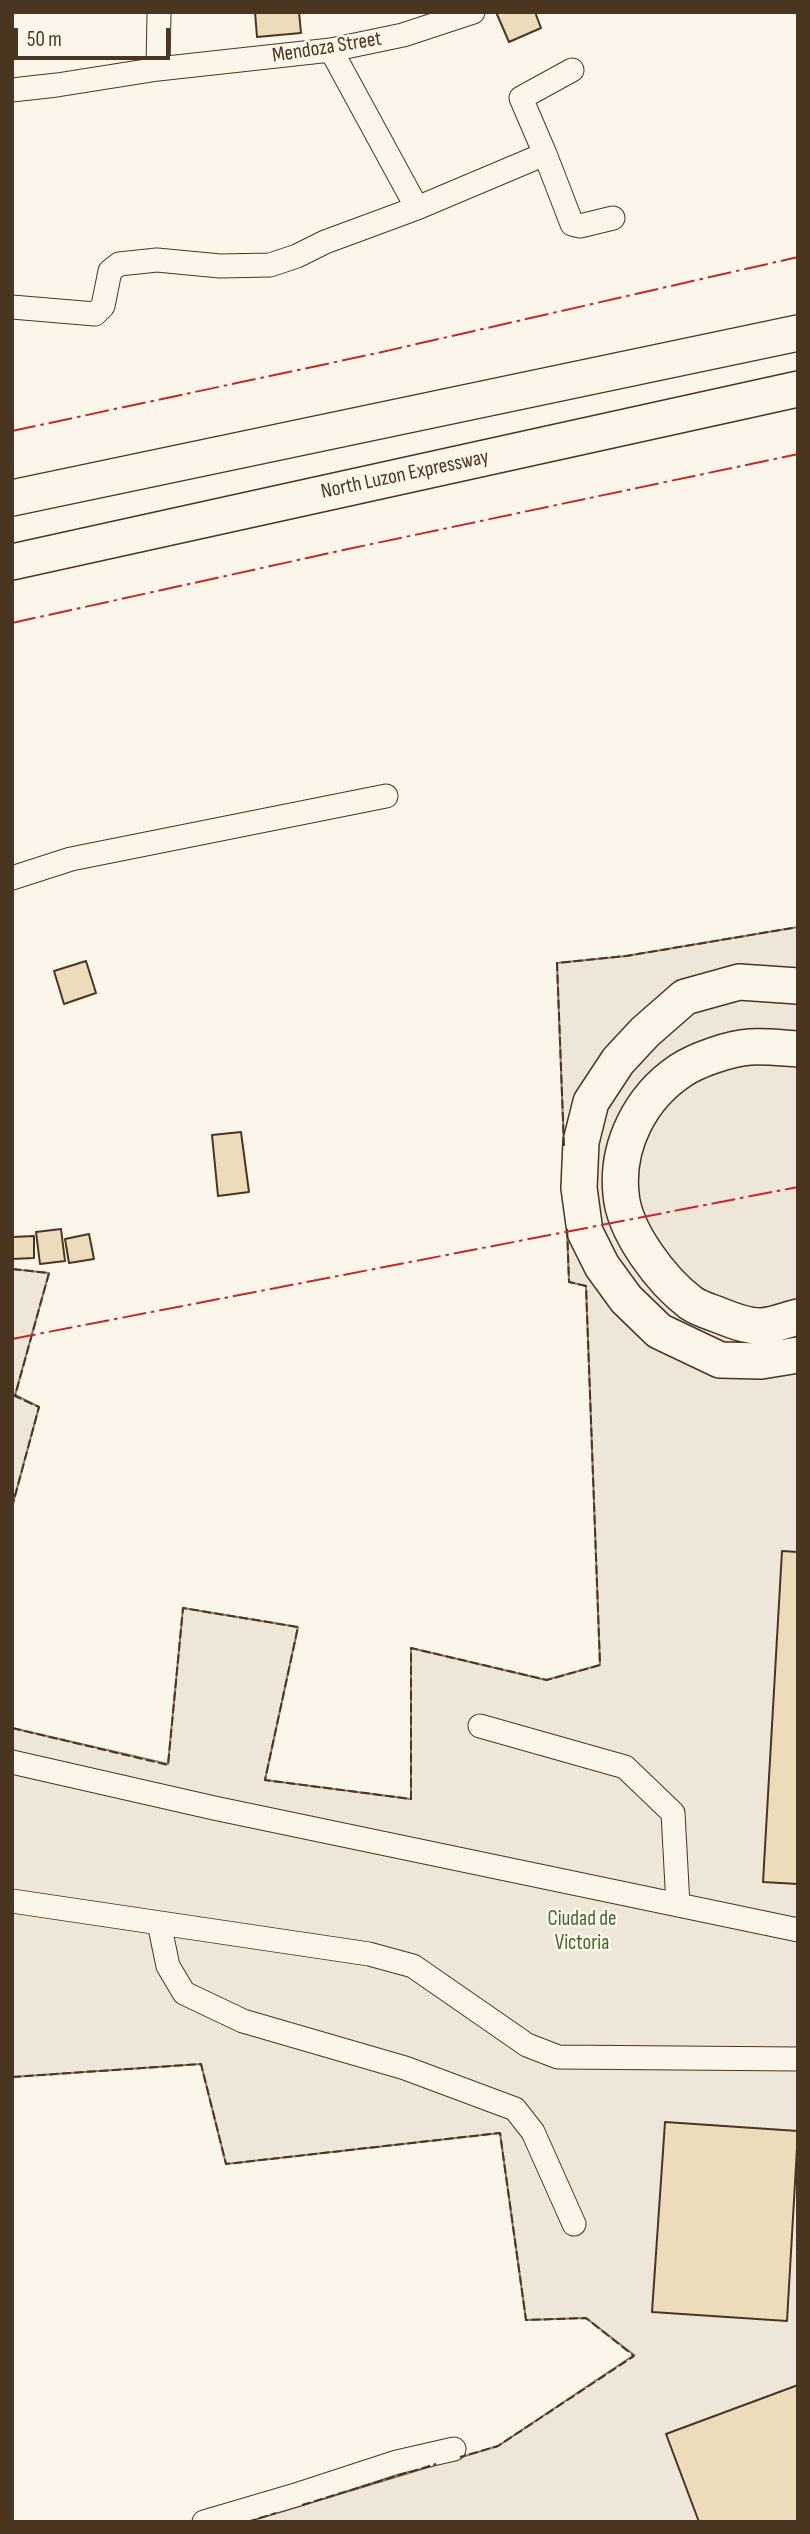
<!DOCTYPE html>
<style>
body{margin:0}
#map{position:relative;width:810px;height:2534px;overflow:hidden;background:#fbf6e9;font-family:"Sofia Sans Condensed",sans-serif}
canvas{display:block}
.frame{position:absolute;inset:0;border:14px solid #4a3520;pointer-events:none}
.scale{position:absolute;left:14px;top:28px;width:156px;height:32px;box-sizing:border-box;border:4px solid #4a3520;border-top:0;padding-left:9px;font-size:21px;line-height:24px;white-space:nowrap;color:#4a3520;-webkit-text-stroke:5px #fbf6e9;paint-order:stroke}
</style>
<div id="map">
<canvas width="810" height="2534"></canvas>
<div class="frame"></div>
<div class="scale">50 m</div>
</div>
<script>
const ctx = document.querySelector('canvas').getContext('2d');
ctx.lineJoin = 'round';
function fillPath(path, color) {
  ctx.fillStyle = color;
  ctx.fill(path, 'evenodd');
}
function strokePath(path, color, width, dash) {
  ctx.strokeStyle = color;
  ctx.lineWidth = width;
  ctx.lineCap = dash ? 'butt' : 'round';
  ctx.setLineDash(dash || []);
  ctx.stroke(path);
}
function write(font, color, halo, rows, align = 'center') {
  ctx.font = font + ' "Sofia Sans Condensed",sans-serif';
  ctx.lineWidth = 5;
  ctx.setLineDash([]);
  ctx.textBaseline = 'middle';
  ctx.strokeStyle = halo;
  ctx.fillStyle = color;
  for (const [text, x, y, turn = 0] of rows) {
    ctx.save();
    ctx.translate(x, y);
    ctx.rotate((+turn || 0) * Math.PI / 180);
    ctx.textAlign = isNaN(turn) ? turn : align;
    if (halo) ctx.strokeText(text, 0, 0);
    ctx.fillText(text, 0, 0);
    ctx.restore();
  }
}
const green = new Path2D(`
 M798,927V2522H247L498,2446L634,2355L586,2318L526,2320L500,2133L226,2164L201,2064L12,2077V1728L168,1764L183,1608L298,1627L265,1780L411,1799V1648L546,1680L600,1665L586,1286L569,1282L557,963L626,956Z
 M12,1269L49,1273L15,1395L39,1407L12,1507Z`);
fillPath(green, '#ede6d9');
strokePath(green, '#887966', 2);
const building = new Path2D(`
 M255,12H299L301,33L257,37Z
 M496,12H535L541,28L509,42Z
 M86,961L96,993L64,1004L54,971Z
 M241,1132L249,1192L218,1196L212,1135Z
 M61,1229L65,1261L40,1264L36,1232Z
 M89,1234L94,1259L69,1263L65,1239Z
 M34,1236V1258L12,1259V1237Z
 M782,1551L798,1552V1884L763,1882Z
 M665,2122L798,2131L787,2321L652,2312Z
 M798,2385V2522H699L666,2434Z`);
fillPath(building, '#ecdcbc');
strokePath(building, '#4a3520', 2);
const minor = new Path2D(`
 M158,69L159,12
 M12,90L57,85L158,69L331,50L403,35L473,12
 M545,154L572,224L580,226L613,218
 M417,208L545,154L521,98L572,70
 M12,307L95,314L103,306L110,271L119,264L157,260L220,266L270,265L297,256L325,242L417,208L331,50
 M12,878L71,859L386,796
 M480,1726L625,1767L673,1813L678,1905
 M12,1762L214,1808L798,1930
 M12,1901L369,1954L413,1966L527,2045L558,2057L798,2059
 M159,1923L168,1966L184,1993L243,2021L405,2068L515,2109L533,2132L574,2224
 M204,2522L299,2494L397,2462L454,2449`);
const highway = new Path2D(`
 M12,498L798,333
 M12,562L798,389
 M798,986L739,982L685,997L645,1032L618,1061L591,1102L581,1142L579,1188L585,1232L602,1266L626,1299L659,1331L720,1360L761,1361L798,1355
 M798,1049C782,1048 766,1046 750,1047C731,1048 696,1060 680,1071C640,1098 616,1146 621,1194C624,1232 662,1281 691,1303C698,1308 708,1311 716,1314C729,1319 747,1327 762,1326C773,1325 786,1320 798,1317`);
strokePath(minor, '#4a3520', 25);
strokePath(highway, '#4a3520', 38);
strokePath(minor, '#fbf6e9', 23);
strokePath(highway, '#fbf6e9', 35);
strokePath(new Path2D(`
 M564,1146L557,963L626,956L798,927
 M12,1269L49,1273L15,1396L39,1407L12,1507
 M12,1728L168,1765L183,1608L298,1627L265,1780L411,1799V1648L547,1680L600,1665L586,1286L569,1282L567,1226
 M12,2077L201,2064L226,2164L500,2133L526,2320L586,2318L634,2356L498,2446L460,2457
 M302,2505L436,2464
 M247,2522L276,2513`), '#4a3520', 2, [9, 3.5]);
strokePath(new Path2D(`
 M12,431L373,354L798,257
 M12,623L348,549L798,454
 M12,1339L798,1187`), '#c62828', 2, [24, 5, 3.5, 5]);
write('21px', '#4a3520', '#fbf6e9', [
 ["Mendoza Street",327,48,-9],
 ["North Luzon Expressway",405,475,-12]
]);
write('21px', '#436837', '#fbf6e9', [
 ["Ciudad de",582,1920],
 ["Victoria",582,1944]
]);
</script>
